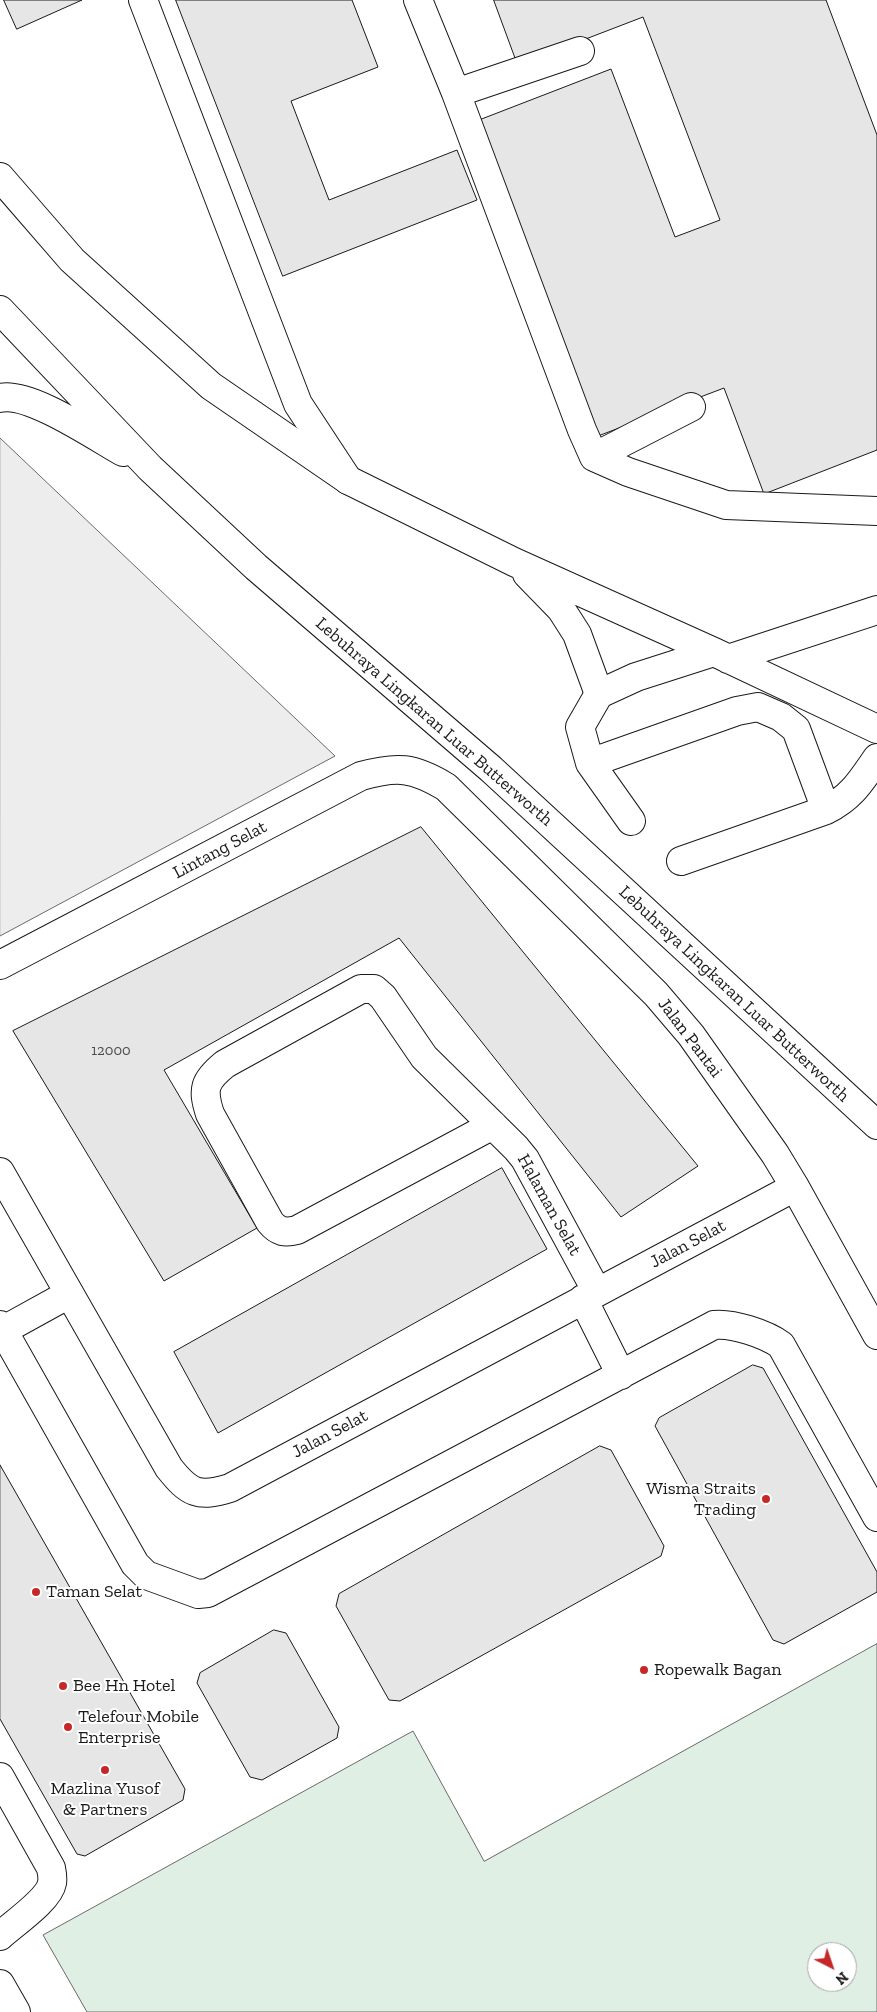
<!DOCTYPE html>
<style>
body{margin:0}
#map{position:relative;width:877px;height:2012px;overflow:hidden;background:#fff;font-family:"Zilla Slab",serif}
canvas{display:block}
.north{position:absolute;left:807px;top:1942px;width:50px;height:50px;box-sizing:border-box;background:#fff;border:1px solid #a3a3a3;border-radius:50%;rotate:139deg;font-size:14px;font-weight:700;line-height:20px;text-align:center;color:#1a1a1a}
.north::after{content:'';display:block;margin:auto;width:18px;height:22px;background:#c62828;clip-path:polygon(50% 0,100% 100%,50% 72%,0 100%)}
</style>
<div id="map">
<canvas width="877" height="2012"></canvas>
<div class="north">N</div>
</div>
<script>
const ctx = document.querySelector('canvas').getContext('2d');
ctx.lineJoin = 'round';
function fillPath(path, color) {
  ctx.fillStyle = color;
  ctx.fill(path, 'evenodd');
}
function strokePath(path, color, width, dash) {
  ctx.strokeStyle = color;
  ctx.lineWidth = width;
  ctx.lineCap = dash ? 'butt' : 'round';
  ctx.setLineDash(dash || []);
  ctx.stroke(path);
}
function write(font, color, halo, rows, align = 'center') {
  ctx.font = font + ' "Zilla Slab",serif';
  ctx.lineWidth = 4;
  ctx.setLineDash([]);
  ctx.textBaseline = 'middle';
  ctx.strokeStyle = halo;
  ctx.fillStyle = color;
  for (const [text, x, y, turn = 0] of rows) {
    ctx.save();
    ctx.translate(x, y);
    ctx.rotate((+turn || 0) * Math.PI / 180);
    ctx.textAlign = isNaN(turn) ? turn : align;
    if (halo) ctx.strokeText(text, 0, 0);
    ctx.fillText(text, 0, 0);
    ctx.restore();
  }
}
const green = new Path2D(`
 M877,1644V2012H87L43,1935L413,1731L484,1861ZM817,1952H847V1982H817Z`);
fillPath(green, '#e0efe3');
strokePath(green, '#6a6a6a', 1);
const parking = new Path2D(`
 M0,438L335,756L0,936Z`);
fillPath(parking, '#ededed');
strokePath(parking, '#6a6a6a', 1);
const building = new Path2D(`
 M4,0H82L17,29Z
 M176,0H352L378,67L291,101L329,200L457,150L477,200L283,276Z
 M494,0H826L877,135V450L764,494L724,388L598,436L479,120L611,69L675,237L720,220L643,17L518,65Z
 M421,827L698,1166L621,1217L399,938L164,1070L257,1228L164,1281L13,1031Z
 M502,1168L547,1249L218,1433L174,1352Z
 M753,1365L763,1368L877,1572V1592L784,1644L773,1640L655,1426L659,1418Z
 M600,1446L611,1450L664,1546L661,1556L400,1701L389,1700L336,1606L339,1594Z
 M0,1465L185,1789L183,1800L85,1856L77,1854L0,1719Z
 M274,1630L286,1633L339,1727L337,1738L262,1780L250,1777L197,1683L200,1673Z`);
fillPath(building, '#e6e6e6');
strokePath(building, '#1a1a1a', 1);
const minor = new Path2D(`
 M143,0L298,404L348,480
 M418,0L456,93L582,430L594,457L628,472L726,505L877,511
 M456,93L580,51
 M594,457L691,407
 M599,694L580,727L590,763L631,821
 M590,763L737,711L758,707L781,717L796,729L826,810
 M681,861L826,810C852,797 861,781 877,758
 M0,965L361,776C397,766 413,767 446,787L656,994L691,1035L775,1154L795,1187L877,1335
 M493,1125L297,1230C285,1233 278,1232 270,1222L210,1114C202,1089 204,1081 225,1064L361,989H374L383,997L424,1057L516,1148L525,1159L597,1292
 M0,1172L169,1468C189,1493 198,1498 230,1488L795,1187
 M583,1299L621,1375
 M0,1325L135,1564L146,1575L198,1594L208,1593L714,1325C733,1323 766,1334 781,1345L877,1517
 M0,1332L69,1294
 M0,1777L51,1868C52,1873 53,1878 52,1883C49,1900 13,1924 0,1936`);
const major = new Path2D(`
 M0,1984L16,2012`);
const highway = new Path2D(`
 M0,177L72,260L211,386L348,480L514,562L714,652L877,729
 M0,310L150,468L256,567L491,769L877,1125
 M0,398C29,391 96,437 123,452
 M527,574L561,609L577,634L599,694L636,677L714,652
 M728,659L877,610`);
strokePath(minor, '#1a1a1a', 30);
strokePath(major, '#1a1a1a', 30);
strokePath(highway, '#1a1a1a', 30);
strokePath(minor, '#fff', 28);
strokePath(major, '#fff', 28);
strokePath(highway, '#fff', 28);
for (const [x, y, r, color] of [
 [766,1499,5,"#c62828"],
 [36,1592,5,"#c62828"],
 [644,1670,5,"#c62828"],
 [63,1686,5,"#c62828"],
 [68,1727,5,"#c62828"],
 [105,1770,5,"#c62828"]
]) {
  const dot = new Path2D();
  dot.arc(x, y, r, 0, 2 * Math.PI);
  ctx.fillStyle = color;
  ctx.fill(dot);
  strokePath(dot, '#fff', 2);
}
write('15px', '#4d4d4d', null, [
 ["12000",111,1051]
]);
write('18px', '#1a1a1a', '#fff', [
 ["Lebuhraya Lingkaran Luar Butterworth",434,722,41],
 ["Lintang Selat",220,850,-28],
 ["Lebuhraya Lingkaran Luar Butterworth",734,994,43],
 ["Jalan Pantai",690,1038,53],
 ["Halaman Selat",549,1205,61],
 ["Jalan Selat",688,1244,-28],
 ["Jalan Selat",330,1434,-28]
]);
write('18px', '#1a1a1a', '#fff', [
 ["Wisma Straits",756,1489,"right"],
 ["Trading",756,1510,"right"],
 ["Taman Selat",46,1592],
 ["Ropewalk Bagan",654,1670],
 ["Bee Hn Hotel",73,1686],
 ["Telefour Mobile",78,1717],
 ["Enterprise",78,1738],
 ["Mazlina Yusof",105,1789,"center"],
 ["& Partners",105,1810,"center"]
], 'left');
</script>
